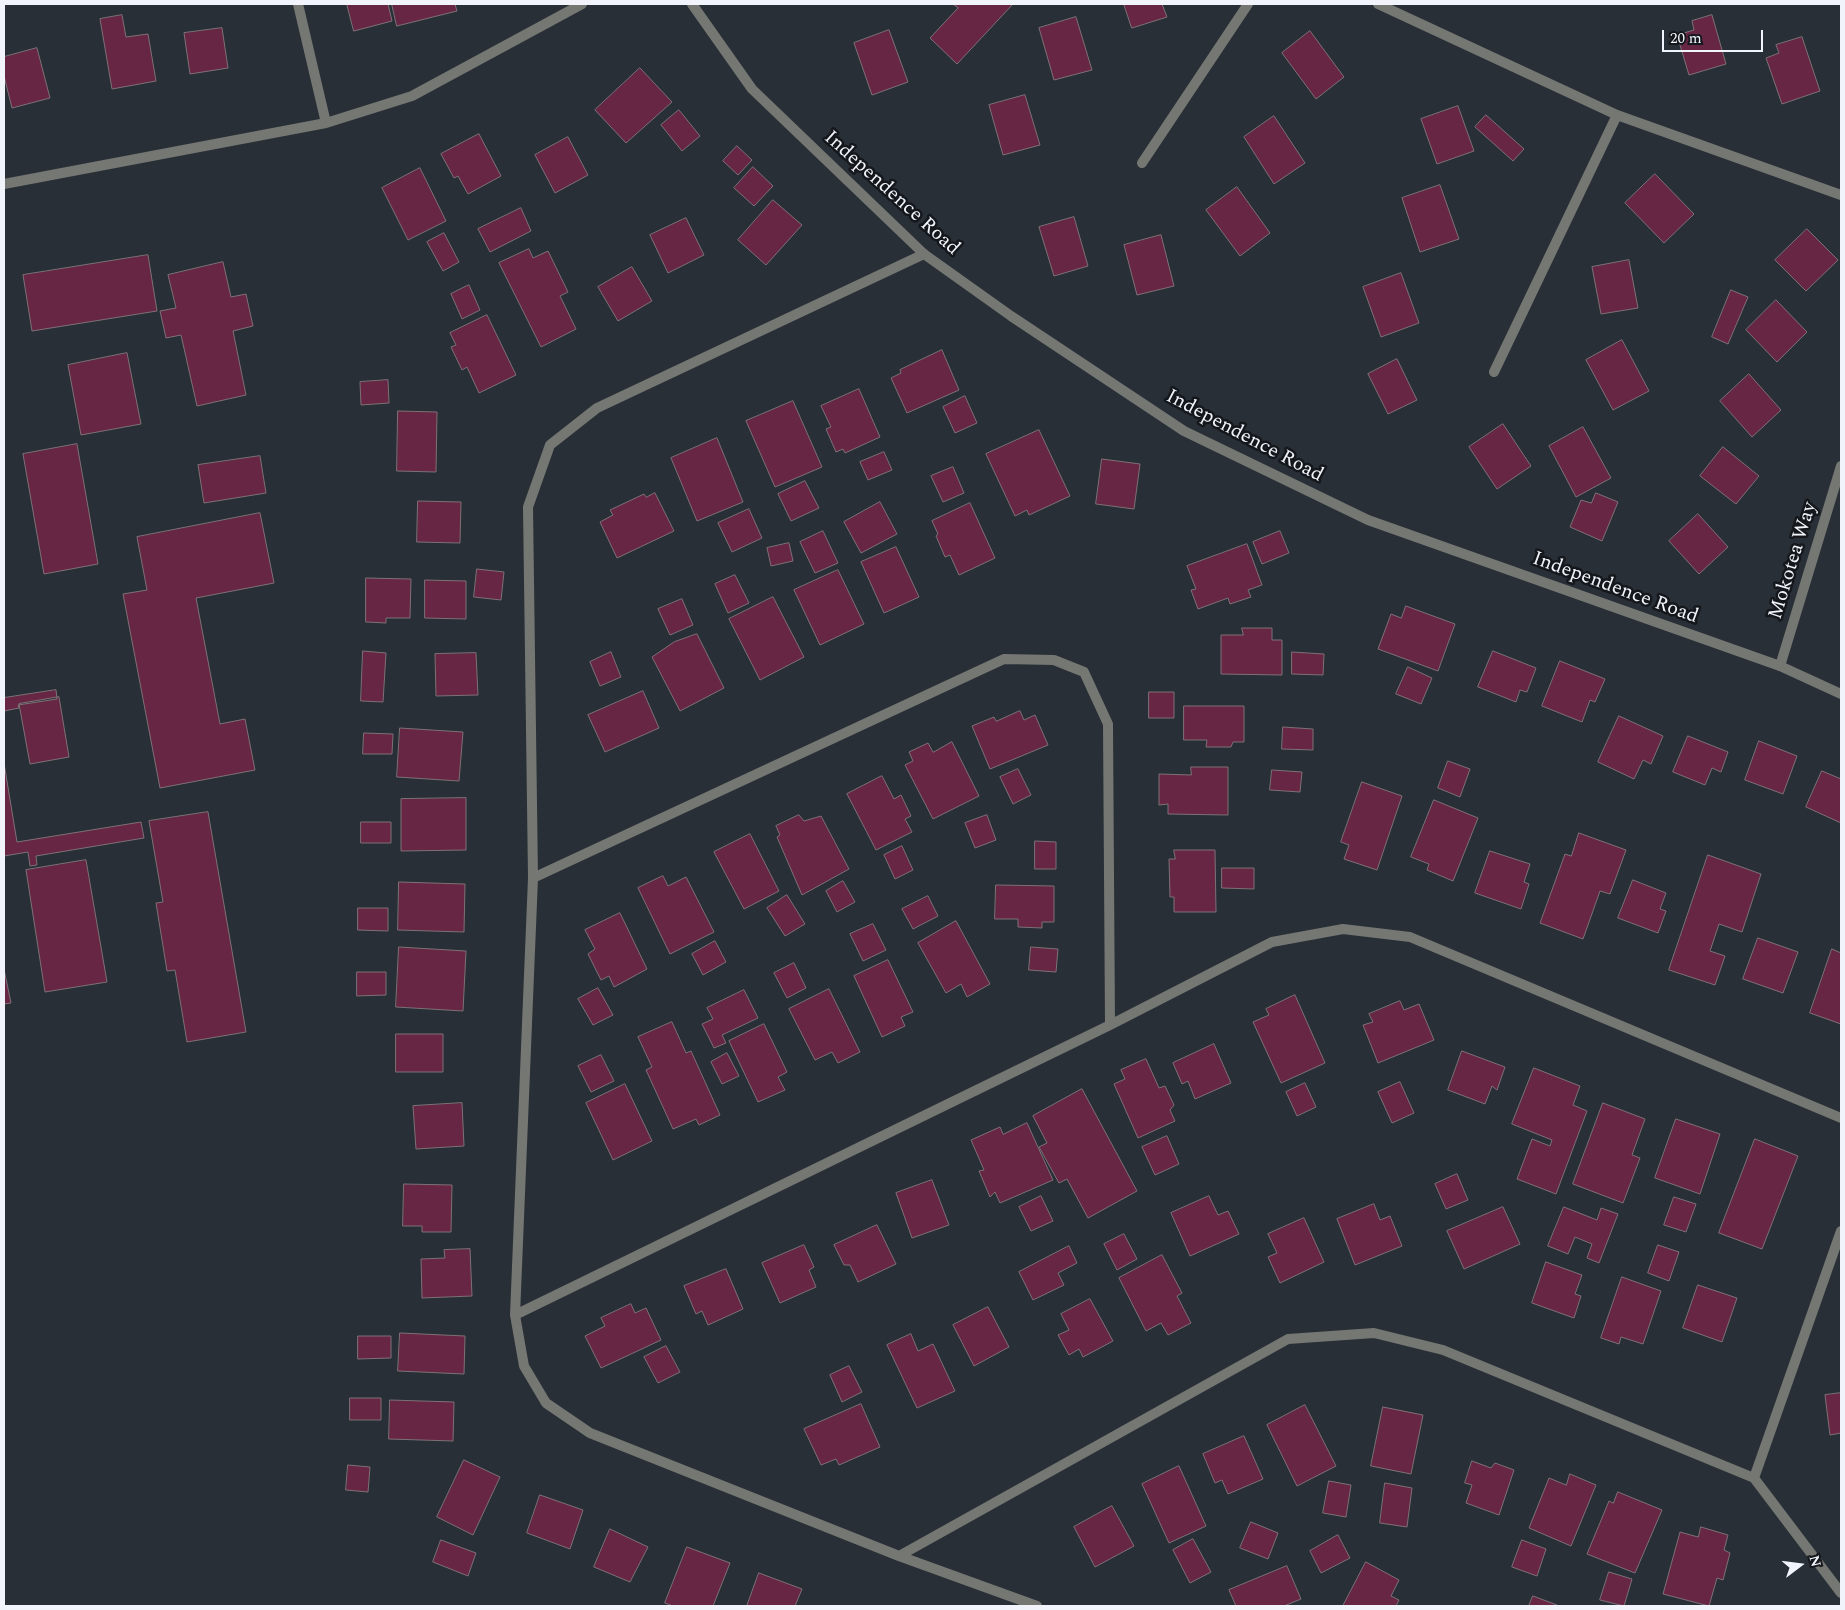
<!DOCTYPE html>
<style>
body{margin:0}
#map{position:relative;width:1845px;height:1610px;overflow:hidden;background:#292f37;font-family:Spectral,serif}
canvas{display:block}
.frame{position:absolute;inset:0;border:5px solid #f1f5fb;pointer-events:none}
.north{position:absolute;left:1775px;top:1540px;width:50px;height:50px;-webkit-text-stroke:4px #14171b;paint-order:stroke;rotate:75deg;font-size:14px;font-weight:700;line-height:20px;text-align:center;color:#f1f5fb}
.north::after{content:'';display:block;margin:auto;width:18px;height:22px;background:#f1f5fb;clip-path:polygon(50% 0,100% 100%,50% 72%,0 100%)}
.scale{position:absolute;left:1662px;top:30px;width:101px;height:22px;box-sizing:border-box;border:2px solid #f1f5fb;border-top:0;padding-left:6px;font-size:15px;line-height:18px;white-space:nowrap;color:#f1f5fb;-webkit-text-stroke:4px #14171b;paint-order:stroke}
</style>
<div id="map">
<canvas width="1845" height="1610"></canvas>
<div class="frame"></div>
<div class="north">N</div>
<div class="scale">20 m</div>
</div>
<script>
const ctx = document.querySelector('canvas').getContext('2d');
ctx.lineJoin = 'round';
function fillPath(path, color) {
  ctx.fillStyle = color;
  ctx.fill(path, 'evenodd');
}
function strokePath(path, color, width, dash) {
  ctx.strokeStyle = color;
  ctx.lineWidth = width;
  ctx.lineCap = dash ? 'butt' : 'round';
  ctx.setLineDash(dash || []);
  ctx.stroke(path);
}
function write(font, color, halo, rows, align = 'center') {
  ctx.font = font + ' Spectral,serif';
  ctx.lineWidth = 5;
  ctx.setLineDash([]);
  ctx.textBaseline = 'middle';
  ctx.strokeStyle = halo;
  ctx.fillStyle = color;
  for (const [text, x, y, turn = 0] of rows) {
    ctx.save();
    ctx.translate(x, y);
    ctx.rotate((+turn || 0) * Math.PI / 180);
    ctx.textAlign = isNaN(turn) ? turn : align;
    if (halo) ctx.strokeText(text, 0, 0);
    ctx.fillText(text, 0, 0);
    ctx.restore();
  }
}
const building = new Path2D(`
 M347,4H388L392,21L354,31Z
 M392,4H455L457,11L397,26Z
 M953,4H1013L957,64L930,38L958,8Z
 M1124,4H1162L1167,17L1132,28Z
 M122,15L126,37L148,34L156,81L112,89L100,19Z
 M1712,15L1726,64L1689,75L1677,35L1694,30L1692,21Z
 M1076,17L1092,70L1054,80L1039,28Z
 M222,28L228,68L190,74L184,33Z
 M889,30L908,82L872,95L854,43Z
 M1310,31L1344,77L1316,99L1282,53Z
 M1802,37L1820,91L1782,104L1766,58L1779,53L1776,45Z
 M37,48L50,98L12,108L4,76V57Z
 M640,68L672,102L626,143L595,110Z
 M1025,95L1040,145L1003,155L989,105Z
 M1458,106L1474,151L1437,164L1421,119Z
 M679,110L700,136L682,151L661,125Z
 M1486,115L1524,149L1513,161L1475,127Z
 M1274,116L1305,163L1274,184L1244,137Z
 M479,134L501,176L468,194L458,176L454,178L441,154Z
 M568,137L588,175L555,193L535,155Z
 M737,146L752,160L738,175L723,161Z
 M753,167L773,186L754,206L734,188Z
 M420,168L446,221L408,240L382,188Z
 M1655,174L1694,214L1664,243L1625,203Z
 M1440,185L1459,239L1420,252L1402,198Z
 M1237,187L1270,233L1240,256L1206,210Z
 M773,200L802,225L766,265L738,240Z
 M521,208L531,231L490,252L478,229Z
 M1074,217L1088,266L1054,276L1039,227Z
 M686,218L704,255L668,273L650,235Z
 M1807,229L1838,260L1806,291L1775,260Z
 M444,233L459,262L443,271L427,242Z
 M1161,235L1174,286L1137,295L1124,245Z
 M529,249L533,258L548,251L568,292L560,296L576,329L541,347L499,263Z
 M148,255L157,311L32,331L23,275Z
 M1629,260L1638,308L1601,314L1592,267Z
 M223,262L231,297L246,294L253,326L233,331L246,395L197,406L181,335L166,338L160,311L176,308L168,275Z
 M632,267L652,301L618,321L598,287Z
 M1401,273L1419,323L1381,337L1363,287Z
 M469,285L480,310L462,319L451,294Z
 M1731,290L1748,297L1728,344L1712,337Z
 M1776,300L1807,332L1777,362L1746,330Z
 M487,315L516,375L479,393L467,367L462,370L451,347L456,345L450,333Z
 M1622,340L1649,391L1613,410L1586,360Z
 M942,350L959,390L907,413L891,378L901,373L900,370Z
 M127,353L141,424L81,435L68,365Z
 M1397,359L1417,400L1388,414L1368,374Z
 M1749,374L1781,410L1752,437L1720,401Z
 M388,380L389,403L361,405L360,382Z
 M859,389L880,437L845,453L843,449L836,452L826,429L831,427L821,406Z
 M965,396L977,423L955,433L943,407Z
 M793,401L822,467L775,487L746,421Z
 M398,411L437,412L436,472L397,471Z
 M1503,424L1531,466L1497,489L1469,447Z
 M1583,427L1611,478L1576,497L1549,446Z
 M1039,430L1070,496L1029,515L1027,510L1015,516L986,454Z
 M717,438L743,502L697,521L671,458Z
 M77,444L98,564L44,574L23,454Z
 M1723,447L1759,476L1736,504L1700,476Z
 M884,452L892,470L868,480L860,462Z
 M260,456L266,493L204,503L198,465Z
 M1102,459L1140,464L1134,509L1096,504Z
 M953,467L964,493L943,502L931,476Z
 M805,481L819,508L791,521L778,494Z
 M655,493L674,531L617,558L600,522L613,515L610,510L644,494L646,497Z
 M1596,493L1618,502L1602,541L1570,527L1581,500L1591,503Z
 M418,501L461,502L460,543L417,542Z
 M880,502L897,534L861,553L844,522Z
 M970,503L995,558L959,575L950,555L945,557L936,536L938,534L932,521Z
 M749,509L762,538L732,552L718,523Z
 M260,513L274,583L196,598L220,724L245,719L255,770L160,788L123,594L147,590L137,537Z
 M1698,514L1728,547L1699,574L1669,541Z
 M823,531L838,563L815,573L800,542Z
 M1280,531L1289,553L1262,564L1253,542Z
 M789,543L793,561L771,566L767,548Z
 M1247,544L1262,585L1248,590L1251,597L1230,604L1228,598L1198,609L1191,590L1196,589L1187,566Z
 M896,547L919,597L884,613L861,562Z
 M477,569L504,572L501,600L474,597Z
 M838,570L864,624L820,645L794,590Z
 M735,575L749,603L728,613L715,584Z
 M366,578L411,579L410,618H386V623L366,622Z
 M425,580L466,581V619L425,618Z
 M773,597L804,657L760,680L729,619Z
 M682,599L693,625L670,635L658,609Z
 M1406,606L1455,624L1438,671L1378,649L1391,614L1401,618Z
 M1242,628H1272V640H1282V675L1221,674V635H1243Z
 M697,634L724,688L680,711L652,657L674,642Z
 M363,651L386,653L383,702L361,701Z
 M1493,651L1536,668L1527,692L1520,690L1516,702L1478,687Z
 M611,652L621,677L600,686L590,662Z
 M1292,652L1324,654L1323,675L1292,674Z
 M476,653L478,695L436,696L435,654Z
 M1560,661L1605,679L1595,702L1590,700L1582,722L1542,706Z
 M1408,667L1432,678L1421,704L1396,694Z
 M56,690L57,699L18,705L19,708L4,711V698Z
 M643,691L659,728L605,752L588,715Z
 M1149,692H1174V718H1149Z
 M59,697L69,757L30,764L19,704Z
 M1184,706H1244V742H1233L1231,747H1206L1207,740H1184Z
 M1020,711L1024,720L1035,715L1048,745L990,769L972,726L994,717L996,721Z
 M1619,716L1663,736L1651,764L1643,760L1634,779L1598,762Z
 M1283,727L1313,729V750L1282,749Z
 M400,728L463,732L459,781L397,777Z
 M364,733L393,734L392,754H363Z
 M1688,736L1728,752L1721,772L1712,768L1705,785L1673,772Z
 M1759,741L1797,756L1783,794L1745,780Z
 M952,742L979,796L933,819L905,765L913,761L909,752L928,743L933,752Z
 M1448,761L1470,769L1460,797L1438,788Z
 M4,763L17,842L141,822L144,838L36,856L37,865L30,866L28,852L4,856Z
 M1191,767H1228V815L1168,814V804L1159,805V774L1191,775Z
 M1018,769L1031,795L1013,804L1000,777Z
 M1272,770L1302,772L1300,792L1270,790Z
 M1822,771L1841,779V823L1806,807Z
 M882,776L894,799L901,795L911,816L905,819L912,832L876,850L847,794Z
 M1362,782L1402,796L1377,870L1344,859L1349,845L1341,842Z
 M466,798V850L401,851V799Z
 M1434,800L1478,818L1453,881L1427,870L1429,864L1411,857Z
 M208,812L246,1032L187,1042L175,970L167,971L156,903L163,902L149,821Z
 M799,815L804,821L821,816L849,869L802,895L777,837L780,835L776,826Z
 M987,815L996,840L975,848L965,823Z
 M361,822H391V843H361Z
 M1579,833L1626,850L1610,894L1600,891L1583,939L1540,923L1565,854L1571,856Z
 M750,834L779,891L744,909L714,852Z
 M1035,841L1056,842V869H1035Z
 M902,846L913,870L895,879L884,855Z
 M1174,850H1215L1216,912H1174V897H1170L1169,859H1175Z
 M1490,851L1530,864L1524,882L1529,884L1521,909L1475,893Z
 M1708,855L1761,874L1742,932L1719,924L1710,951L1725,956L1715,985L1669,970Z
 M86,860L107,982L45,992L26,870Z
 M1222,868H1254V889L1222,888Z
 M663,876L668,886L686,877L714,932L670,954L638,888Z
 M1633,880L1666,893L1660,909L1666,911L1658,933L1618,918Z
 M843,881L855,902L837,912L826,891Z
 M399,882L465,884L464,932L398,930Z
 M996,885L1054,886V922H1042V928L1018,927V919H995Z
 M787,895L805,924L785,936L767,908Z
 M928,896L938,916L913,929L902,909Z
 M358,908H388V931L358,930Z
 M620,913L647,969L614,987L609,976L601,980L588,954L595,949L585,930Z
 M956,921L990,984L967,997L961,984L946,993L918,943Z
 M873,924L886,950L863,961L850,934Z
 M1758,938L1798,952L1783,993L1743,979Z
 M715,941L726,962L703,975L692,954Z
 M399,947L466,951L463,1011L396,1007Z
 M1031,947L1058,949L1056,972L1029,970Z
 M1832,949L1841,953V1024L1810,1013Z
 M888,960L913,1012L901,1017L905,1026L882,1037L854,976Z
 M794,963L806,988L787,998L774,973Z
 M4,969L11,1003L4,1004Z
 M357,972H386V995L357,996Z
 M598,988L613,1015L593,1025L578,999Z
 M829,989L860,1052L838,1063L832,1052L815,1060L789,1009Z
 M744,990L758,1018L722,1035L726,1043L714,1048L702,1024L713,1019L707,1008Z
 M1295,995L1325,1063L1281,1083L1253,1022L1269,1015L1266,1009Z
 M1400,1001L1404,1010L1419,1004L1434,1040L1378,1063L1363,1025L1373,1022L1369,1014Z
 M672,1022L686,1053L691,1051L720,1115L699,1125L696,1119L673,1129L646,1070L652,1067L638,1037Z
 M764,1024L787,1072L778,1077L785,1090L758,1102L729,1041Z
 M396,1034H443V1072H396Z
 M1214,1044L1231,1083L1195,1099L1188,1081L1182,1084L1173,1063Z
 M1462,1051L1505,1067L1497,1090L1492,1086L1485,1104L1448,1090Z
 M727,1053L739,1076L722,1084L711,1062Z
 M601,1055L614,1081L591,1092L578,1066Z
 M1146,1059L1159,1088L1165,1086L1174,1105L1170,1110L1175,1121L1138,1138L1114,1084L1125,1079L1121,1070Z
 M1534,1068L1580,1086L1573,1105L1587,1111L1556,1194L1517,1179L1532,1139L1550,1146L1552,1140L1512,1124Z
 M1400,1082L1414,1113L1392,1123L1378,1092Z
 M1305,1083L1316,1107L1297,1116L1286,1092Z
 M625,1084L652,1141L613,1160L586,1103Z
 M1082,1089L1137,1191L1088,1218L1067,1179L1059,1183L1039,1147L1047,1143L1033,1116Z
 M462,1103L464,1146L416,1149L413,1106Z
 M1603,1103L1645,1119L1632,1155L1640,1158L1623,1203L1573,1184Z
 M1676,1119L1720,1134L1700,1194L1655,1178Z
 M1027,1123L1053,1180L1000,1203L995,1192L990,1197L979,1171L984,1170L971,1140L1000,1127L1003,1134Z
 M1167,1136L1179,1164L1155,1175L1142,1147Z
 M1755,1139L1798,1156L1762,1249L1719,1233Z
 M1457,1174L1468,1200L1446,1209L1435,1184Z
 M932,1180L949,1225L912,1238L896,1193Z
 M404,1184L452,1185L451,1232H422V1226H403Z
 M1041,1196L1053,1221L1031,1231L1019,1207Z
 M1209,1196L1218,1215L1228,1211L1239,1234L1190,1256L1171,1213Z
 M1674,1197L1696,1204L1686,1232L1664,1225Z
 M1374,1204L1380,1220L1390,1216L1402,1246L1355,1265L1337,1219Z
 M1503,1207L1520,1244L1464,1269L1447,1231Z
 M1564,1207L1597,1220L1601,1208L1618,1214L1599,1263L1587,1258L1592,1244L1575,1237L1568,1254L1548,1246Z
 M1304,1218L1324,1262L1280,1283L1268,1257L1277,1253L1268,1234Z
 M877,1225L896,1264L858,1282L850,1265H844L834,1245Z
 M1124,1234L1137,1259L1117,1270L1104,1244Z
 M804,1245L814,1267L809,1270L816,1287L780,1303L762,1263Z
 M1658,1245L1679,1252L1669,1281L1648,1273Z
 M1069,1246L1077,1263L1058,1273L1064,1285L1033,1300L1019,1272Z
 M470,1249L472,1296L422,1298L421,1259L445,1258L444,1250Z
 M1162,1255L1182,1293L1177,1296L1191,1323L1168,1335L1161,1323L1146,1331L1119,1278Z
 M1546,1262L1582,1275L1575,1294L1581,1296L1574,1318L1532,1303Z
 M726,1269L743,1309L708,1325L702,1311L696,1314L684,1286Z
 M1622,1277L1661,1291L1643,1344L1621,1337L1619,1344L1601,1338Z
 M1698,1285L1737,1298L1722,1342L1683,1328Z
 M1090,1299L1113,1341L1083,1357L1079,1349L1069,1355L1058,1335L1069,1330L1061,1314Z
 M631,1304L635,1313L646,1308L661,1340L601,1368L585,1336L605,1326L601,1318Z
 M988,1307L1009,1347L974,1366L953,1325Z
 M400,1333L465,1336L464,1374L398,1371Z
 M911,1334L918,1351L933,1344L955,1391L917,1408L887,1345Z
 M358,1336H391V1358L358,1359Z
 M666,1346L680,1372L658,1383L644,1357Z
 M849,1366L862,1392L842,1402L830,1375Z
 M1841,1393V1433L1830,1435L1825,1395Z
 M350,1398H381V1420H350Z
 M390,1400L454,1402L453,1441L389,1439Z
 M861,1404L880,1447L839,1465L836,1459L821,1465L804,1429Z
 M1305,1405L1336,1466L1297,1486L1267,1425Z
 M1383,1407L1423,1415L1411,1474L1371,1466Z
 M1244,1436L1263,1479L1228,1494L1222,1480L1215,1483L1203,1454Z
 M464,1460L500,1477L473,1535L437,1517Z
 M1472,1461L1491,1468L1495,1463L1514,1470L1499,1515L1466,1503L1472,1485L1465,1483Z
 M348,1465L370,1467L368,1492L346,1490Z
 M1179,1466L1206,1526L1169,1543L1142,1484Z
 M1570,1474L1596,1485L1571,1546L1529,1528L1549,1478L1566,1485Z
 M1329,1481L1351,1485L1346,1517L1323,1513Z
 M1385,1483L1412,1488L1407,1527L1380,1523Z
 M1618,1492L1662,1510L1635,1573L1587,1554L1609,1501L1613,1503Z
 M540,1495L583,1510L570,1549L527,1533Z
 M1112,1506L1134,1546L1095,1567L1074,1527Z
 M1251,1522L1278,1533L1268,1559L1240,1548Z
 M1701,1527L1728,1535L1724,1550L1730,1553L1723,1580L1717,1578L1709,1606L1663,1594L1680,1532L1698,1537Z
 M610,1529L648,1547L630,1582L594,1567Z
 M1338,1535L1350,1558L1321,1573L1310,1551Z
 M1193,1539L1211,1572L1190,1583L1173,1550Z
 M441,1540L476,1553L468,1576L433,1562Z
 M1522,1540L1546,1549L1537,1576L1512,1567Z
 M687,1547L730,1563L713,1606H673L665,1603Z
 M1366,1562L1399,1580L1391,1596L1399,1600L1396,1606H1343Z
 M1287,1566L1301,1599L1284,1606H1236L1229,1590Z
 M1609,1572L1632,1579L1624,1606L1600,1600Z
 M759,1573L802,1589L795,1606H747Z
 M1533,1596L1557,1605L1556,1606H1529Z`);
fillPath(building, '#682645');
strokePath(building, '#7d7176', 1);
strokePath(new Path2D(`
 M298,4L326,123
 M1378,4L1617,115L1841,195
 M1142,163L1248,4
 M4,184L326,123L412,96L582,4
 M924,254L597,408L550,445L528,507L533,878L515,1315L524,1366L546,1403L590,1433L899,1556L1037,1606
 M1494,372L1617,115
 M1780,666L1841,466
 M533,878L1004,659L1054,660L1084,672L1108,724L1110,1025
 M515,1315L1110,1025L1272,942L1343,929L1410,937L1841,1118
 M1754,1478L1841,1231
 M899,1556L1288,1339L1374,1333L1443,1350L1754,1478L1841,1593`), '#757772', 10);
strokePath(new Path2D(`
 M692,4L752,89L924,254L1011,316L1184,431L1368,520L1780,666L1841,694`), '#757772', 10);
write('20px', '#f1f5fb', '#14171b', [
 ["Independence Road",891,194,42],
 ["Independence Road",1244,437,28],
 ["Mokotea Way",1794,561,-73],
 ["Independence Road",1615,589,20]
]);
</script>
